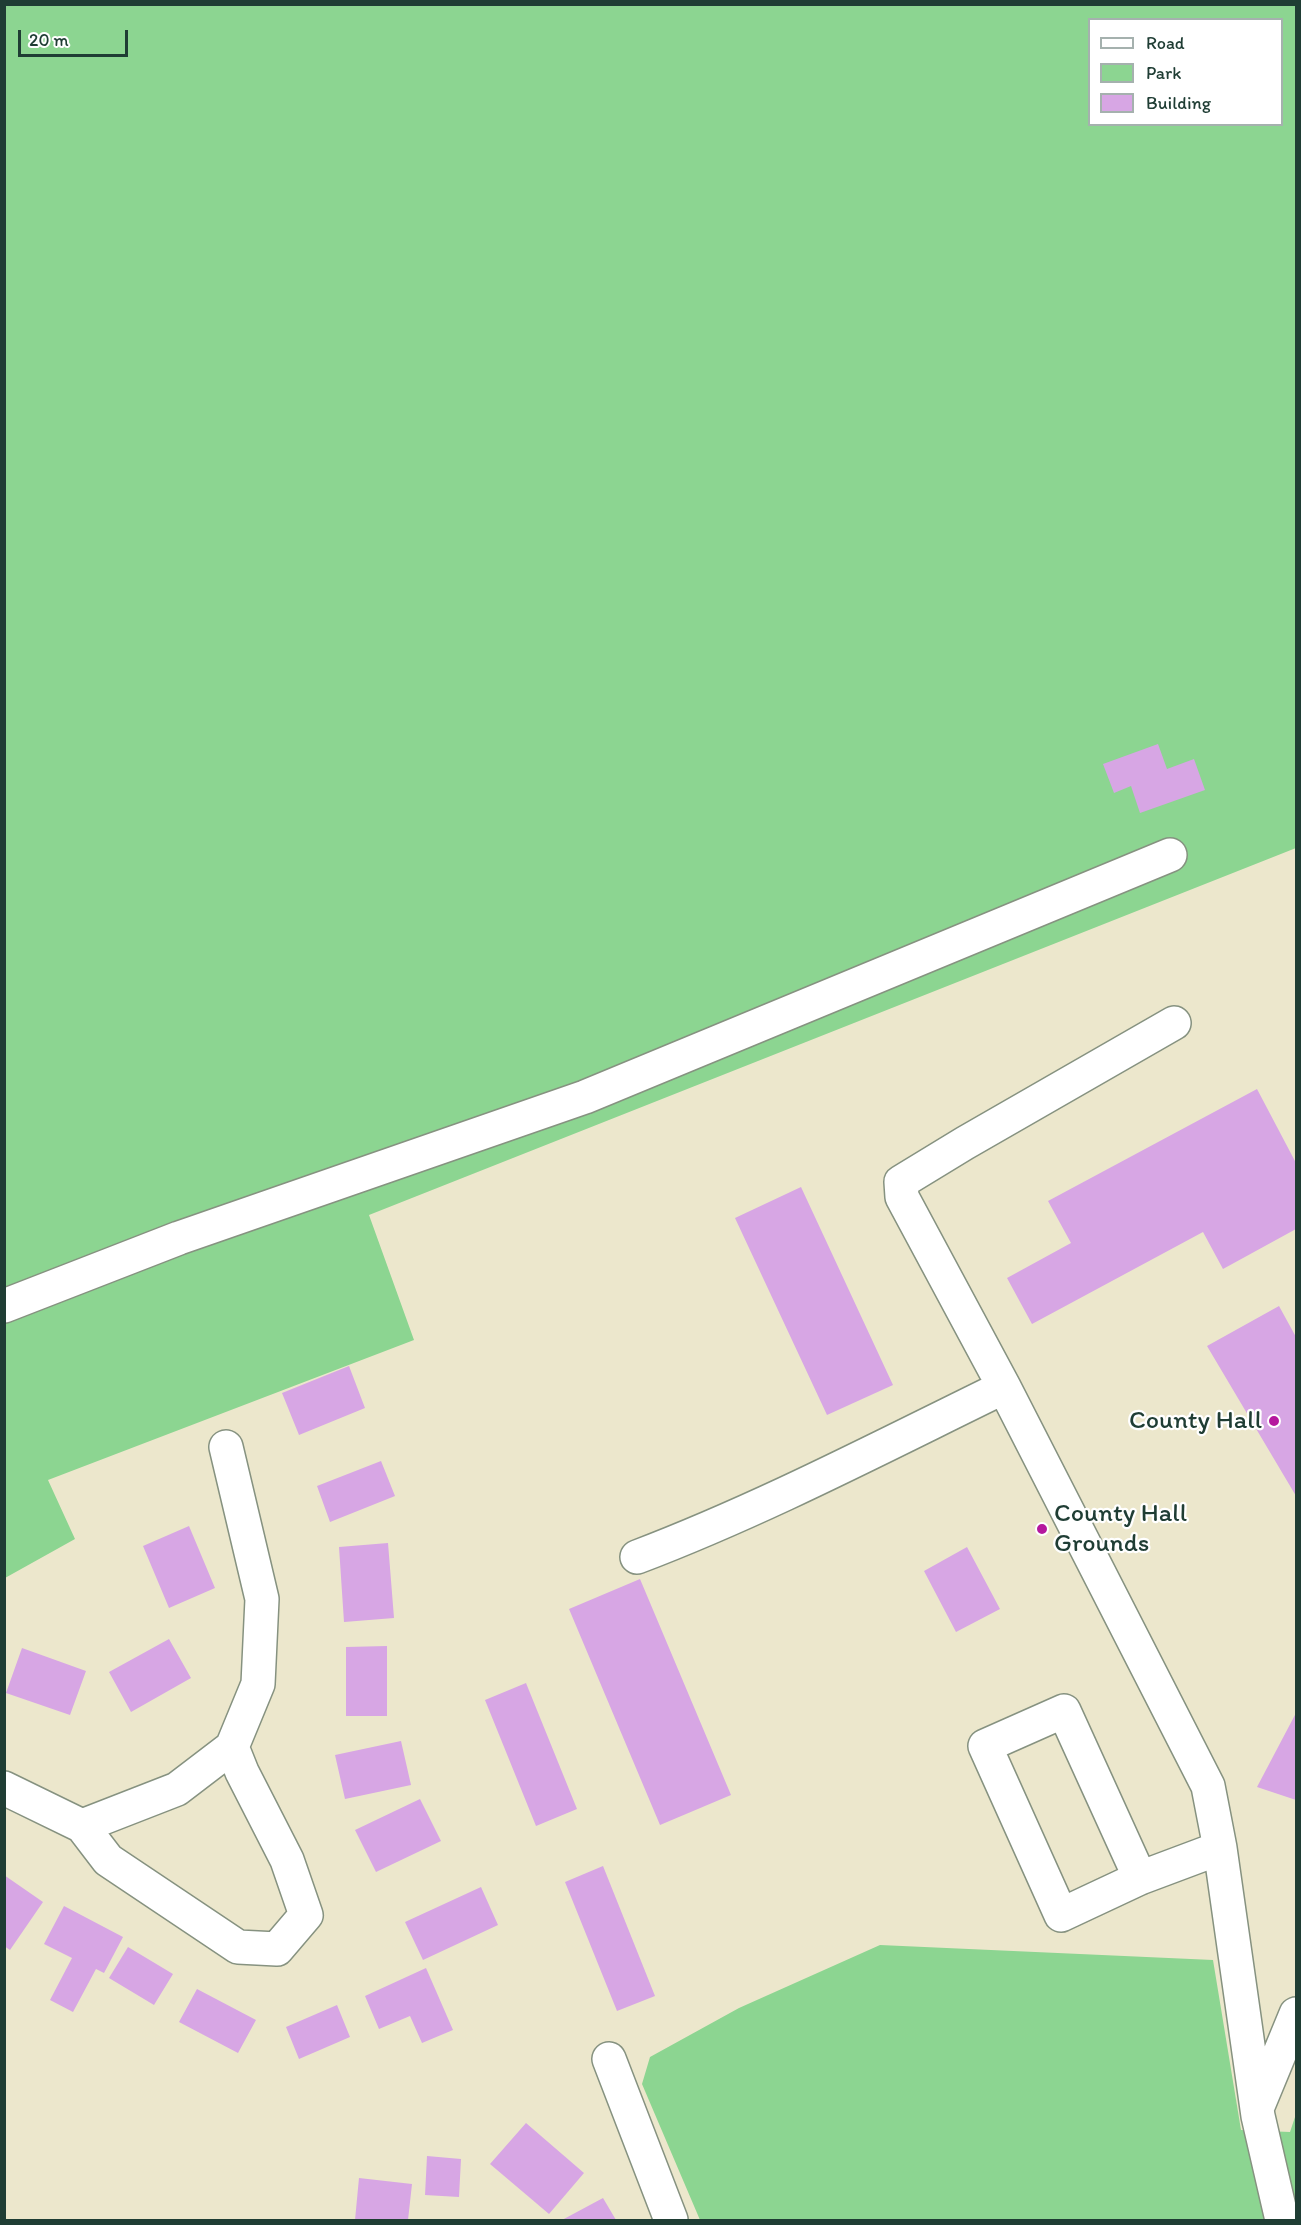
<!DOCTYPE html>
<style>
body{margin:0}
#map{position:relative;width:1301px;height:2225px;overflow:hidden;background:#ece7cc;font-family:Itim,sans-serif}
canvas{display:block}
.frame{position:absolute;inset:0;border:6px solid #1f3d34;pointer-events:none}
.legend{position:absolute;left:1088px;top:18px;width:195px;height:108px;box-sizing:border-box;background:#fff;border:2px solid #a5b1ae;margin:0;padding:8px 10px;list-style:none;font-size:18px;color:#1f3d34}
.legend li{display:flex;align-items:center;gap:12px;height:30px}
.legend b{width:30px;border:2px solid #a5b1ae}
.scale{position:absolute;left:18px;top:30px;width:110px;height:27px;box-sizing:border-box;border:3px solid #1f3d34;border-top:0;padding-left:8px;font-size:18px;line-height:21px;white-space:nowrap;color:#1f3d34;-webkit-text-stroke:4px #fff;paint-order:stroke}
</style>
<div id="map">
<canvas width="1301" height="2225"></canvas>
<div class="frame"></div>
<ul class="legend">
<li><b style="height:8px;background:#fff"></b>Road</li>
<li><b style="height:16px;background:#8cd591"></b>Park</li>
<li><b style="height:16px;background:#d7a6e4"></b>Building</li>
</ul>
<div class="scale">20 m</div>
</div>
<script>
const ctx = document.querySelector('canvas').getContext('2d');
ctx.lineJoin = 'round';
function fillPath(path, color) {
  ctx.fillStyle = color;
  ctx.fill(path, 'evenodd');
}
function strokePath(path, color, width, dash) {
  ctx.strokeStyle = color;
  ctx.lineWidth = width;
  ctx.lineCap = dash ? 'butt' : 'round';
  ctx.setLineDash(dash || []);
  ctx.stroke(path);
}
function write(font, color, halo, rows, align = 'center') {
  ctx.font = font + ' Itim,sans-serif';
  ctx.lineWidth = 4.5;
  ctx.setLineDash([]);
  ctx.textBaseline = 'middle';
  ctx.strokeStyle = halo;
  ctx.fillStyle = color;
  for (const [text, x, y, turn = 0] of rows) {
    ctx.save();
    ctx.translate(x, y);
    ctx.rotate((+turn || 0) * Math.PI / 180);
    ctx.textAlign = isNaN(turn) ? turn : align;
    if (halo) ctx.strokeText(text, 0, 0);
    ctx.fillText(text, 0, 0);
    ctx.restore();
  }
}
fillPath(new Path2D(`
 M5,5H1296V848L369,1215L414,1340L48,1480L75,1539L5,1578ZM1090,20H1282V124H1090Z
 M880,1945L1213,1960L1241,2130L1290,2132L1296,2114V2220H700L642,2084L650,2057L739,2008Z`), '#8cd591');
fillPath(new Path2D(`
 M1158,744L1167,769L1194,759L1205,790L1140,813L1131,786L1114,793L1103,764Z
 M1257,1089L1296,1163V1229L1223,1269L1203,1232L1032,1324L1007,1278L1071,1243L1048,1201Z
 M801,1187L893,1385L827,1415L735,1218Z
 M1279,1306L1296,1337V1496L1207,1346Z
 M349,1366L365,1408L299,1435L282,1393Z
 M381,1461L395,1496L330,1522L317,1486Z
 M189,1526L215,1588L169,1608L143,1546Z
 M388,1543L394,1618L344,1622L339,1547Z
 M967,1547L1000,1609L956,1632L924,1571Z
 M640,1579L731,1795L660,1825L569,1609Z
 M169,1639L191,1678L131,1712L109,1672Z
 M387,1646V1716H346V1647Z
 M22,1648L86,1671L70,1715L6,1693Z
 M526,1683L577,1809L536,1826L485,1700Z
 M1296,1713V1800L1257,1787Z
 M401,1741L411,1785L345,1799L335,1755Z
 M420,1799L441,1841L376,1872L355,1830Z
 M603,1866L655,1996L617,2011L565,1882Z
 M4,1875L43,1902L10,1950L4,1946Z
 M481,1887L498,1925L423,1960L405,1922Z
 M64,1906L123,1937L104,1973L96,1969L73,2012L50,2000L72,1958L44,1944Z
 M128,1947L173,1974L154,2005L109,1978Z
 M426,1968L453,2030L422,2043L410,2016L379,2029L365,1996Z
 M197,1989L256,2020L238,2053L179,2022Z
 M337,2005L350,2037L299,2059L286,2027Z
 M526,2123L584,2173L549,2214L490,2164Z
 M427,2156L461,2159L459,2197L425,2195Z
 M359,2178L412,2184L408,2220H355Z
 M603,2198L616,2220H562Z`), '#d7a6e4');
const minor = new Path2D(`
 M1174,1023L965,1143L901,1182L902,1197L1004,1387L1208,1786L1220,1848L1258,2116L1282,2220
 M4,1306L179,1238L585,1097L1170,855
 M637,1557C763,1509 883,1446 1004,1387
 M4,1788L82,1826L177,1789L232,1747L258,1684L262,1599L226,1447
 M82,1826L108,1860L238,1947L277,1949L306,1915L287,1860L242,1772L232,1747
 M1140,1878L1064,1711L985,1746L1061,1915L1140,1878L1220,1848
 M609,2059L671,2220
 M1258,2106L1296,2014`);
strokePath(minor, '#869280', 36);
strokePath(minor, '#fff', 33);
for (const [x, y, r, color] of [
 [1274,1421,6,"#b5179e"],
 [1042,1529,6,"#b5179e"]
]) {
  const dot = new Path2D();
  dot.arc(x, y, r, 0, 2 * Math.PI);
  ctx.fillStyle = color;
  ctx.fill(dot);
  strokePath(dot, '#fff', 2);
}
write('26px', '#1f3d34', '#fff', [
 ["County Hall",1262,1421],
 ["County Hall",1054,1514,"left"],
 ["Grounds",1054,1544,"left"]
], 'right');
</script>
